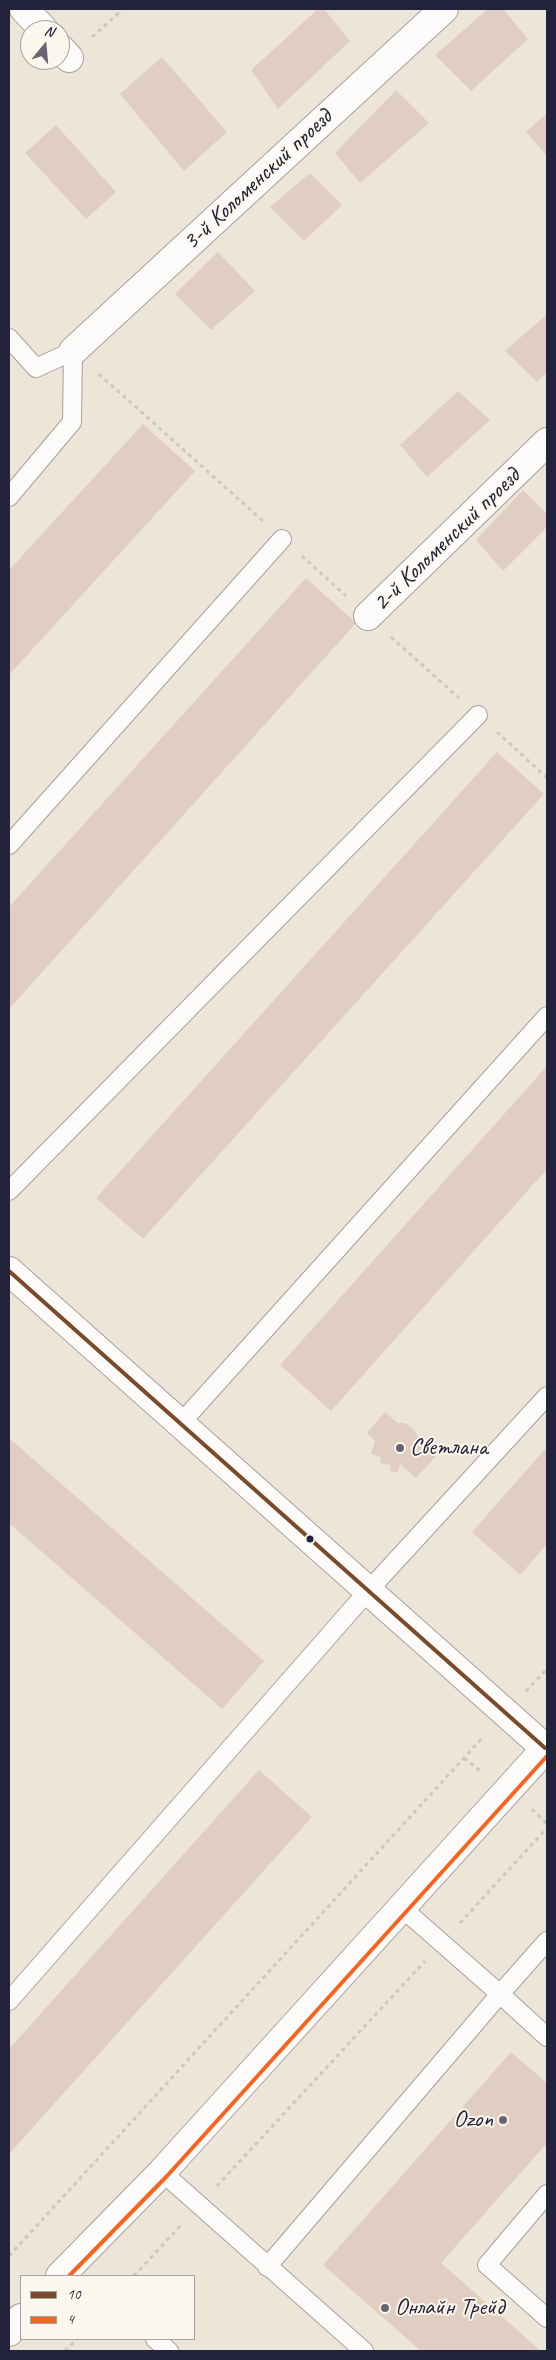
<!DOCTYPE html>
<meta charset="utf-8">
<style>
body{margin:0}
#map{position:relative;width:556px;height:2360px;overflow:hidden;background:#ede5d8;font-family:Caveat,sans-serif}
canvas{display:block}
.frame{position:absolute;inset:0;border:10px solid #22223b;pointer-events:none}
.legend{position:absolute;left:20px;top:2275px;width:175px;height:65px;box-sizing:border-box;background:#fbf7ec;border:1px solid #a4a2a5;margin:0;padding:6px 9px;list-style:none;font-size:15px;color:#22223b}
.legend li{display:flex;align-items:center;gap:10px;height:25px}
.legend b{width:25px;border:1px solid #a4a2a5}
.north{position:absolute;left:20px;top:20px;width:50px;height:50px;box-sizing:border-box;background:#fbf7ec;border:1px solid #a4a2a5;border-radius:50%;rotate:17deg;font-size:14px;font-weight:700;line-height:20px;text-align:center;color:#22223b}
.north::after{content:'';display:block;margin:auto;width:18px;height:22px;background:#696672;clip-path:polygon(50% 0,100% 100%,50% 72%,0 100%)}
</style>
<div id="map">
<canvas width="556" height="2360"></canvas>
<div class="frame"></div>
<ul class="legend">
<li><b style="height:6px;background:#7a4b2a"></b>10</li>
<li><b style="height:6px;background:#f26522"></b>4</li>
</ul>
<div class="north">N</div>
</div>
<script>
const ctx = document.querySelector('canvas').getContext('2d');
ctx.lineJoin = 'round';
function fillPath(path, color) {
  ctx.fillStyle = color;
  ctx.fill(path, 'evenodd');
}
function strokePath(path, color, width, dash) {
  ctx.strokeStyle = color;
  ctx.lineWidth = width;
  ctx.lineCap = dash ? 'butt' : 'round';
  ctx.setLineDash(dash || []);
  ctx.stroke(path);
}
function write(font, color, halo, rows, align = 'center') {
  ctx.font = font + ' Caveat,sans-serif';
  ctx.lineWidth = 4;
  ctx.setLineDash([]);
  ctx.textBaseline = 'middle';
  ctx.strokeStyle = halo;
  ctx.fillStyle = color;
  for (const [text, x, y, turn = 0] of rows) {
    ctx.save();
    ctx.translate(x, y);
    ctx.rotate((+turn || 0) * Math.PI / 180);
    ctx.textAlign = isNaN(turn) ? turn : align;
    if (halo) ctx.strokeText(text, 0, 0);
    ctx.fillText(text, 0, 0);
    ctx.restore();
  }
}
fillPath(new Path2D(`
 M318,9H324L350,41L278,109L251,70Z
 M488,9H503L528,39L471,91L435,55Z
 M162,57L227,132L184,171L120,94Z
 M396,90L429,123L360,183L335,153Z
 M547,113V156L526,132Z
 M56,125L116,192L86,219L25,153Z
 M310,173L342,205L304,241L270,207Z
 M218,252L255,291L211,330L175,294Z
 M547,314V373L537,382L505,351Z
 M458,391L490,420L427,477L400,445Z
 M143,424L195,471L9,675V570Z
 M523,490L547,514V527L503,571L476,540Z
 M306,578L356,623L9,1009V907Z
 M497,752L544,794L143,1239L96,1198Z
 M547,1066V1169L331,1411L280,1365Z
 M385,1412L398,1423H405L412,1428L417,1434L420,1442L436,1456L416,1478L400,1464L398,1473L390,1471L391,1465L380,1463L381,1457L371,1454L375,1441L367,1433Z
 M9,1438L264,1661L222,1709L9,1523Z
 M547,1447V1544L520,1575L472,1532Z
 M259,1770L312,1817L9,2154V2049Z
 M511,2052L547,2083V2143L441,2263L541,2351H421L323,2265Z`), '#e0cec3');
const service = new Path2D(`
 M9,338L36,368L73,351L72,422L9,497
 M9,845L282,539
 M9,1191L478,715
 M180,1424L547,1016
 M402,1908L500,1994L547,1941
 M9,2001L368,1591L547,1396
 M162,2172L364,2351
 M547,2194L487,2265L547,2318
 M267,2267L500,1994L547,2037
 M155,2339L169,2351`);
const minor = new Path2D(`
 M24,9L44,30
 M60,48L69,58
 M73,351L444,9
 M368,616L547,442
 M9,1271L545,1748`);
const tertiary = new Path2D(`
 M60,2276L162,2172L547,1747
 M9,2332L21,2318`);
strokePath(service, '#a6a19d', 20);
strokePath(minor, '#a6a19d', 30);
strokePath(tertiary, '#a6a19d', 30);
strokePath(new Path2D(`
 M92,37L123,9
 M99,374L264,522
 M302,556L346,596
 M391,637L459,698
 M497,732L547,778
 M526,1691L547,1669
 M464,1758L483,1773
 M532,1809L547,1824
 M460,1923L547,1828
 M217,2186L425,1961
 M9,2256L484,1736
 M134,2276L182,2224
 M65,2351L77,2339`), '#cac8c7', 3, [4, 4]);
strokePath(service, '#fcfbf9', 18);
strokePath(minor, '#fcfbf9', 28);
strokePath(tertiary, '#fcfbf9', 28);
strokePath(new Path2D(`
 M9,1271L545,1748`), '#7a4b2a', 4);
strokePath(new Path2D(`
 M69,2276L167,2176L547,1756`), '#f26522', 4);
for (const [x, y, r, color] of [
 [400,1448,5,"#696672"],
 [310,1539,4.5,"#22223b"],
 [503,2120,5,"#696672"],
 [385,2308,5,"#696672"]
]) {
  const dot = new Path2D();
  dot.arc(x, y, r, 0, 2 * Math.PI);
  ctx.fillStyle = color;
  ctx.fill(dot);
  strokePath(dot, '#fbf7ec', 2);
}
write('24px', '#22223b', '#fbf7ec', [
 ["3-й Коломенский проезд",258,180,-43],
 ["2-й Коломенский проезд",447,540,-44]
]);
write('24px', '#22223b', '#fbf7ec', [
 ["Светлана",410,1448],
 ["Ozon",493,2120,"right"],
 ["Онлайн Трейд",395,2308]
], 'left');
</script>
